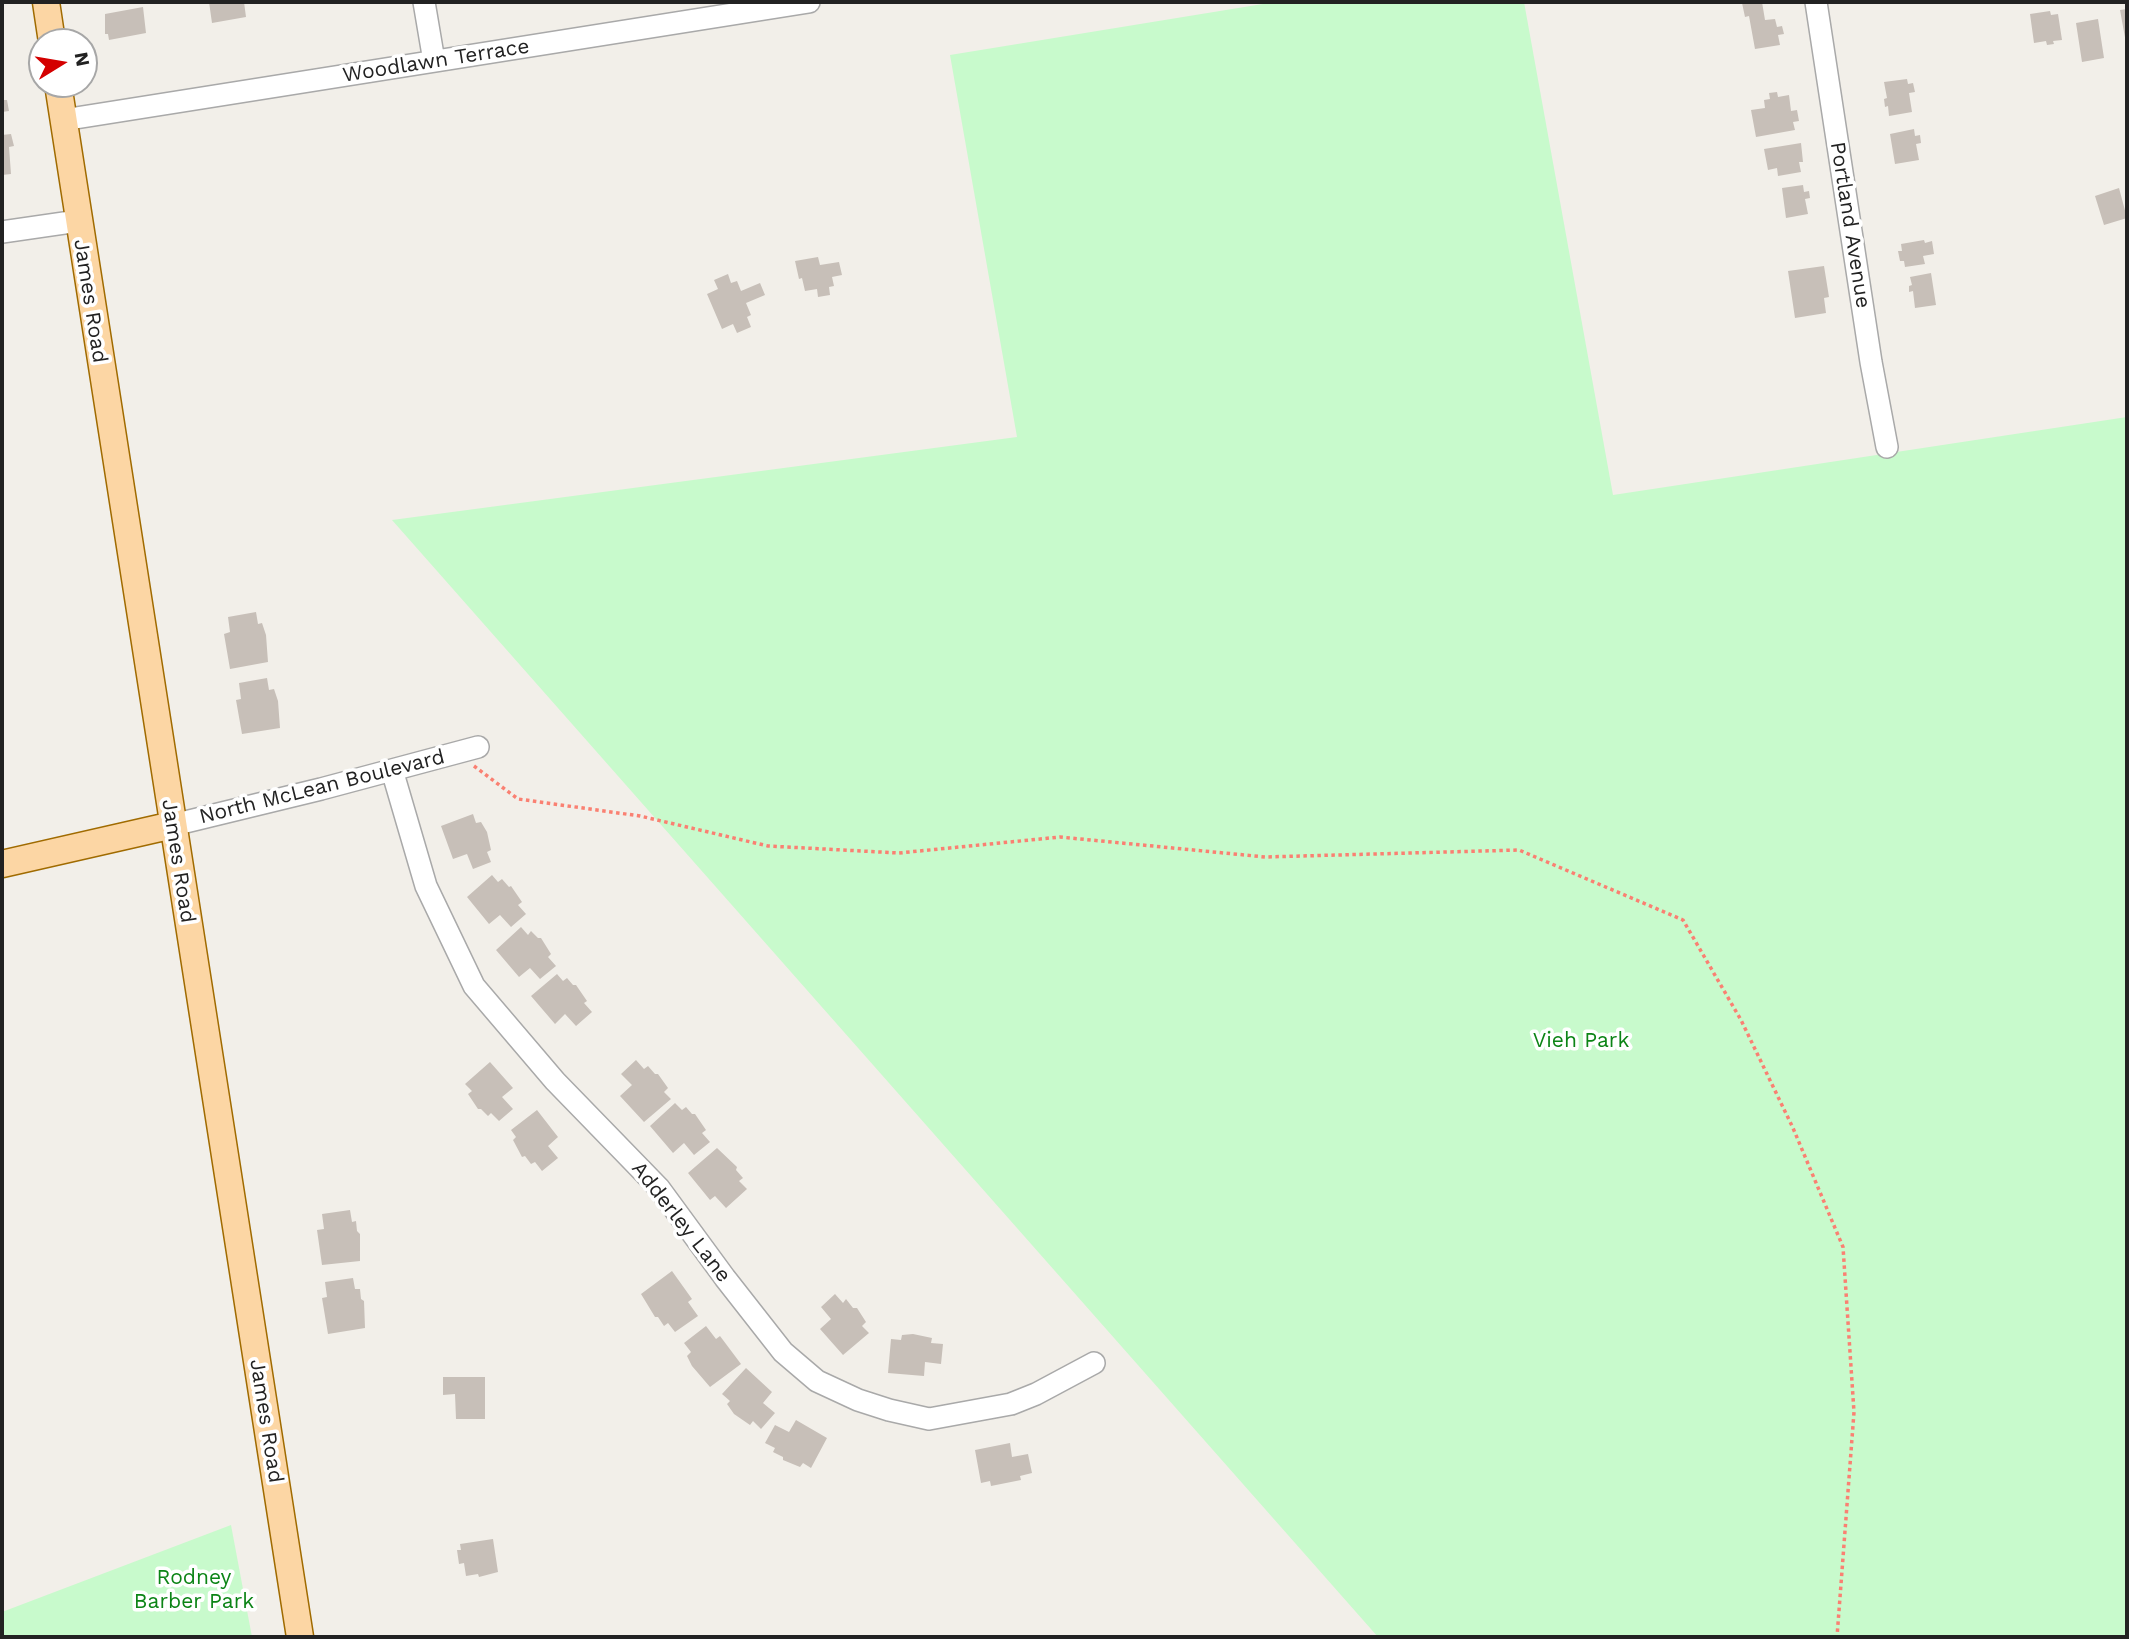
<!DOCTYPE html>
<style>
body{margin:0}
#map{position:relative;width:2129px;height:1639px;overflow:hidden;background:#f2efe9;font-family:"Work Sans",sans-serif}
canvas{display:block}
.frame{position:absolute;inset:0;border:4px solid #222;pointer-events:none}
.north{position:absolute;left:28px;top:28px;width:70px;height:70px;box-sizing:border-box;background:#fff;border:2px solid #a7a7a7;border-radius:50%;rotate:79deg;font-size:19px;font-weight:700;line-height:28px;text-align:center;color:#222}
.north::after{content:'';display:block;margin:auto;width:24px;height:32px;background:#d40000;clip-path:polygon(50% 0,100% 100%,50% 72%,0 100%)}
</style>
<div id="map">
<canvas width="2129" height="1639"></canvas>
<div class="frame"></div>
<div class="north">N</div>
</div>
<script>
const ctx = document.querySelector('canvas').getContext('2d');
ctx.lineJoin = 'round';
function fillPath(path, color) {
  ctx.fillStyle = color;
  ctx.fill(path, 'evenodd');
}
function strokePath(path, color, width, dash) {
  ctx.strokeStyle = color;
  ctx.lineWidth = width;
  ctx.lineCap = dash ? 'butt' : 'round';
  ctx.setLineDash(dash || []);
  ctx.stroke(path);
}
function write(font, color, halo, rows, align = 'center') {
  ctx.font = font + ' "Work Sans",sans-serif';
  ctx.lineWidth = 7;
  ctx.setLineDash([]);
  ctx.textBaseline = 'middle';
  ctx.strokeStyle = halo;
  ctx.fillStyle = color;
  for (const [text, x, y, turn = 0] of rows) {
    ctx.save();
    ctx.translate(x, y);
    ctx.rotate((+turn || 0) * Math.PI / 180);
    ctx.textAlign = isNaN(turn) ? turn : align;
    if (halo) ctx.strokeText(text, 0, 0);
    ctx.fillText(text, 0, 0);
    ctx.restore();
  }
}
fillPath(new Path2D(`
 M1275,2H1524L1613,495L2127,417V1637H1378L392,520L1017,437L950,55Z
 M231,1525L252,1637H2V1612Z`), '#c8facc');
fillPath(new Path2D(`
 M209,2H244L246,17L212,23Z
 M1747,2H1762L1765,20L1775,19L1777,27L1782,26L1784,34L1778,35L1780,45L1755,49L1749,16L1745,17L1742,3Z
 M143,7L146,33L109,40L108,34H105V14Z
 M2127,9V42L2126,43L2120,10Z
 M2050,11L2051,15L2058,14L2062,40L2053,41L2054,44L2047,45L2046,41L2034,43L2030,14Z
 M2098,19L2104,58L2082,62L2076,23Z
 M1907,79L1908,84L1913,83L1915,92L1909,93L1912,112L1889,116L1888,106L1885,107L1884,99L1887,98L1884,82Z
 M1777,92L1778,97L1789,95L1791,111L1797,110L1799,121L1793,122L1795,130L1756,137L1751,110L1765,108L1764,100L1770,99L1769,93Z
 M2,100H7L9,111L2,112Z
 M1914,129L1915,136L1920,135L1921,143L1916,144L1919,160L1895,164L1890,134Z
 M11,134L14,146L9,147L11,174L2,175V135Z
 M1801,143L1803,162H1799L1801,172L1778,176L1777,168L1768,170L1764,149Z
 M1803,185L1804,192L1809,191L1810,198L1805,199L1808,214L1786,218L1782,188Z
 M2119,188L2127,218L2104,225L2095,196Z
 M1924,240L1925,243L1932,241L1934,254L1923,256L1925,264L1905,267L1904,261H1900L1898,251H1902L1901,244Z
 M818,257L820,265L839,262L842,275L832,277L834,286L829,287L830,295L818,297L817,289L805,291L802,278L799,279L795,261Z
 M1824,266L1829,297L1824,298L1826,313L1795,318L1788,271Z
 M1931,273L1936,305L1915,308L1913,291L1909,292V286L1912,285L1910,277Z
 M728,274L731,283L737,281L741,291L760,283L765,295L746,303L751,315L747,317L751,327L737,333L733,324L722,329L707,294L718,289L714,280Z
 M256,612L258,624L262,623L266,635L268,662L230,669L224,634L230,632L228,617Z
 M267,678L269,690L274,689L278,701L280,728L242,734L236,700L241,699L239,683Z
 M473,814L476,823L481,822L487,832L491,850L487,852L491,862L473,869L467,854L453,859L441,826Z
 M492,875L498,882L502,879L509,887L511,886L522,902L518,905L526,914L511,927L500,915L489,924L467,897Z
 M521,927L528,935L531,931L538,938H541L551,954L548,957L556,966L540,979L530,968L519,977L496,950Z
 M557,974L563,981L567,978L573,985H576L587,1001L584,1003L592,1012L576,1026L565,1014L555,1024L531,996Z
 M636,1060L644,1069L648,1066L655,1074H658L668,1088L664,1092L671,1099L644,1122L620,1096L632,1085L621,1074Z
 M490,1062L513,1088L502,1097L513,1109L499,1121L491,1113L488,1116L481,1109H478L468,1094L472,1091L465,1084Z
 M675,1103L682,1110L686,1107L692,1114H695L706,1130L702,1133L710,1142L694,1155L684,1143L673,1153L650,1126Z
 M537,1110L558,1137L548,1146L558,1158L542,1171L535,1162L531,1164L525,1156L522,1157L513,1140L516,1137L511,1130Z
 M717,1148L737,1167L736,1170L743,1178L739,1181L747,1189L726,1208L715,1196L710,1200L688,1173Z
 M350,1210L352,1222L356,1221L357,1231L360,1234V1261L322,1265L317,1230L324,1229L322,1214Z
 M672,1271L692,1299L688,1302L698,1316L675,1332L668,1323L664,1326L658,1317H655L641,1294Z
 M353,1278L355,1289H360L361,1299L364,1301L365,1328L328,1334L322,1298L327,1297L325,1282Z
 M835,1294L843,1303L846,1299L853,1308H857L866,1322L862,1326L869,1333L843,1355L820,1329L831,1319L821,1307Z
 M706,1326L716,1339L720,1336L741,1364L710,1387L692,1366L687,1356L691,1352L684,1343Z
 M913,1334L932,1338L931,1343L943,1344L941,1364L925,1362L924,1376L888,1373L891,1339L901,1340L902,1335Z
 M746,1368L772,1392L763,1403L775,1413L761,1429L753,1421L750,1425L734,1414L727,1404L730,1401L722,1394Z
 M443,1377H485V1419H456L455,1394L443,1395Z
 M796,1420L827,1438L811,1468L803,1463L800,1467L783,1460V1457L773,1452L775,1448L765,1443L775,1425L789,1432Z
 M1010,1443L1012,1457L1028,1454L1032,1473L1020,1476L1021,1480L991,1486L990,1481L981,1483L975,1450Z
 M493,1539L498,1572L479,1577L478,1574L466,1576L464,1563L459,1564L457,1550H461L460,1544Z`), '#c7bfb8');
const minor = new Path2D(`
 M424,2L434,61
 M1816,2L1871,362L1887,447
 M63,120L809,2
 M2,232L78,221
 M392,770L426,886L474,986L555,1081L659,1188L725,1278L783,1352L817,1381L858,1400L889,1410L929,1419L1011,1404L1036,1394L1094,1363
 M173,825L321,789L478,747`);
const major = new Path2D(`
 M46,2L52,42
 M58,84L300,1637
 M2,864L173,825`);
strokePath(minor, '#a9a9a9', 24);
strokePath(major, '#a06b00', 29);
strokePath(new Path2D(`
 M474,766L518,799L640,816L768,846L899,853L1060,837L1265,857L1519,850L1683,920L1741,1020L1793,1128L1843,1247L1854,1412L1837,1637`), '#fa8072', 3.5, [3.5, 3.5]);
strokePath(minor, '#fff', 21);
strokePath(major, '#fcd6a4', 26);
write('21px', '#222', '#fff', [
 ["Woodlawn Terrace",436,61,-9],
 ["Portland Avenue",1850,225,81],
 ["James Road",90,301,81],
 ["North McLean Boulevard",322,787,-14],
 ["James Road",178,861,81],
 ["Adderley Lane",681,1222,52],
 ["James Road",266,1421,81]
]);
write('21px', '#0c8416', '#fff', [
 ["Vieh Park",1581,1041],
 ["Rodney",194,1578],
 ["Barber Park",194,1602]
]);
</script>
